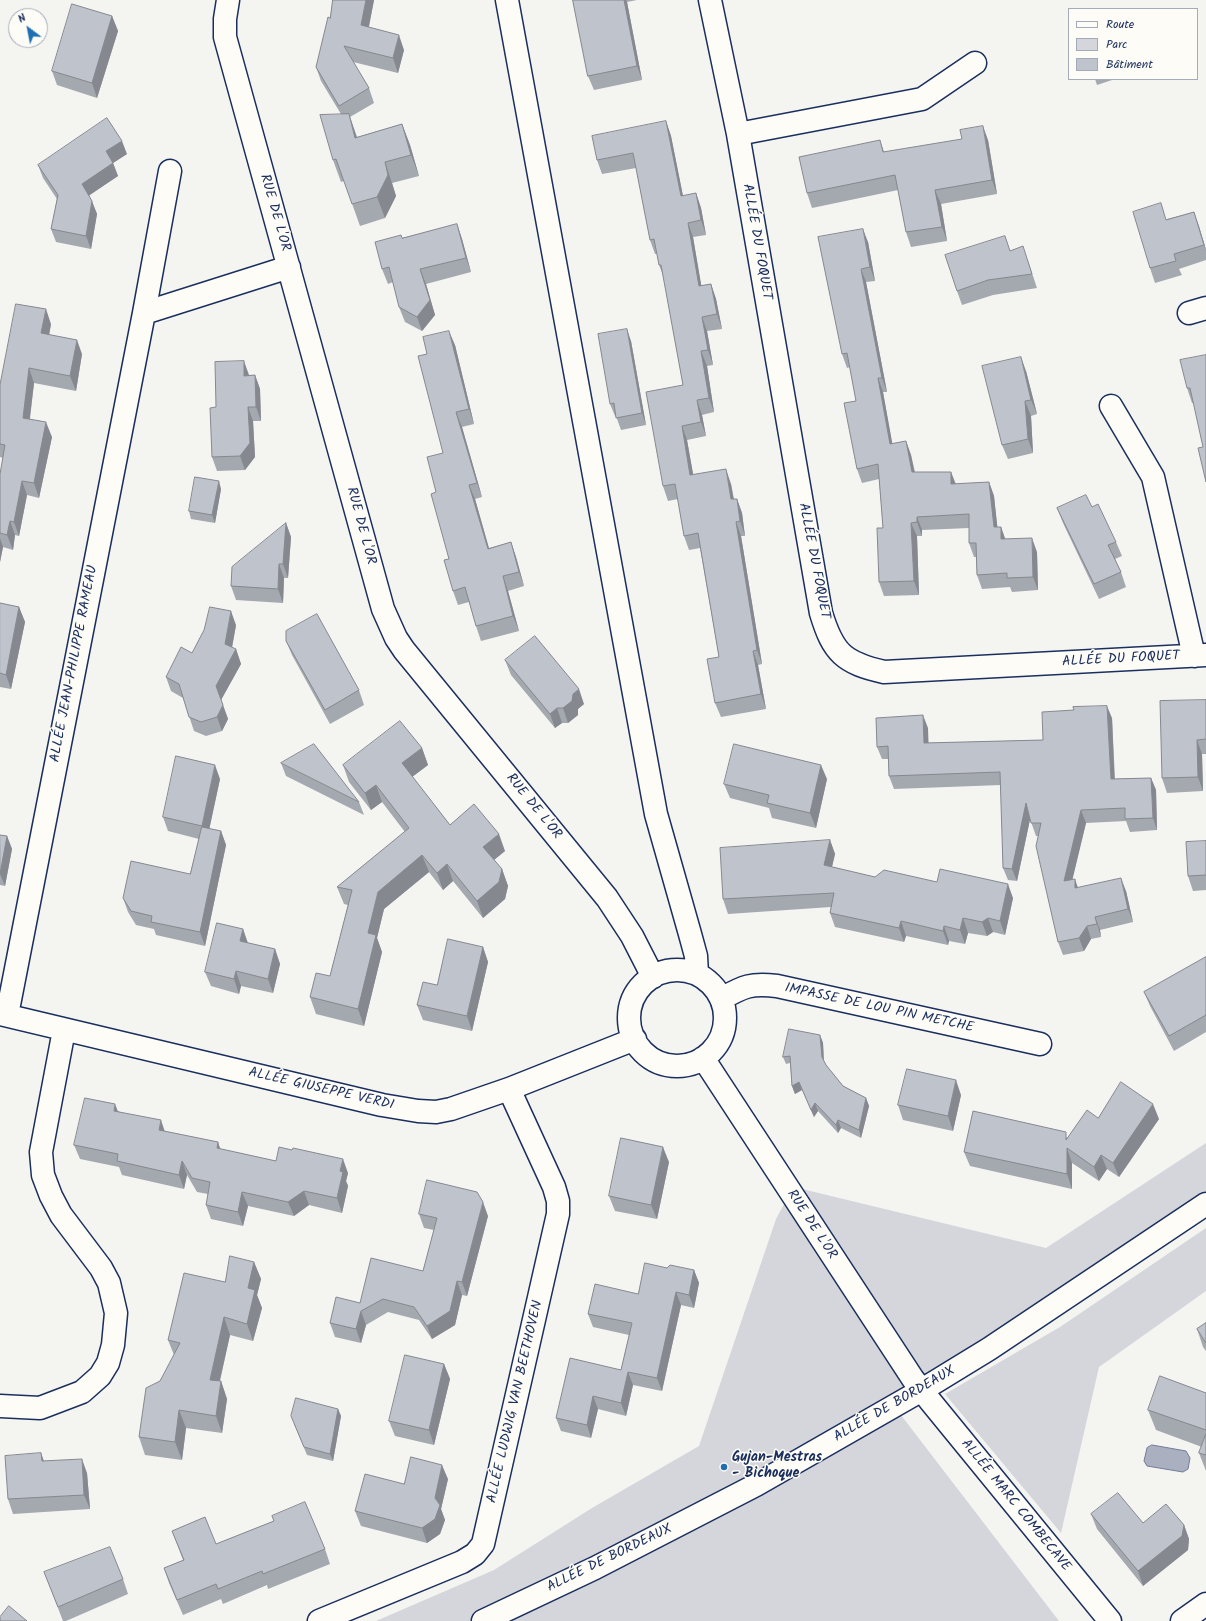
<!DOCTYPE html>
<meta charset="utf-8">
<style>
body{margin:0}
#map{position:relative;width:1206px;height:1621px;overflow:hidden;background:#f4f4f1;font-family:Kalam,sans-serif}
canvas{display:block}
.legend{position:absolute;left:1068px;top:8px;width:130px;height:72px;box-sizing:border-box;background:#fdfcf7;border:1px solid #a3aaba;margin:0;padding:5px 7px;list-style:none;font-size:12px;color:#1b2f5e}
.legend li{display:flex;align-items:center;gap:8px;height:20px}
.legend b{width:20px;border:1px solid #a3aaba}
.north{position:absolute;left:8px;top:8px;width:40px;height:40px;box-sizing:border-box;background:#fdfcf7;border:1px solid #a3aaba;border-radius:50%;rotate:328deg;font-size:11px;font-weight:700;line-height:16px;text-align:center;color:#1b2f5e}
.north::after{content:'';display:block;margin:auto;width:14px;height:18px;background:#1f6fb2;clip-path:polygon(50% 0,100% 100%,50% 72%,0 100%)}
</style>
<div id="map">
<canvas width="1206" height="1621"></canvas>
<ul class="legend">
<li><b style="height:5px;background:#fdfcf7"></b>Route</li>
<li><b style="height:11px;background:#d4d6db"></b>Parc</li>
<li><b style="height:11px;background:#bfc3cc"></b>Bâtiment</li>
</ul>
<div class="north">N</div>
</div>
<script>
const ctx = document.querySelector('canvas').getContext('2d');
ctx.lineJoin = 'round';
function fillPath(path, color) {
  ctx.fillStyle = color;
  ctx.fill(path, 'evenodd');
}
function strokePath(path, color, width, dash) {
  ctx.strokeStyle = color;
  ctx.lineWidth = width;
  ctx.lineCap = dash ? 'butt' : 'round';
  ctx.setLineDash(dash || []);
  ctx.stroke(path);
}
function write(font, color, halo, rows, align = 'center') {
  ctx.font = font + ' Kalam,sans-serif';
  ctx.lineWidth = 3;
  ctx.setLineDash([]);
  ctx.textBaseline = 'middle';
  ctx.strokeStyle = halo;
  ctx.fillStyle = color;
  for (const [text, x, y, turn = 0] of rows) {
    ctx.save();
    ctx.translate(x, y);
    ctx.rotate((+turn || 0) * Math.PI / 180);
    ctx.textAlign = isNaN(turn) ? turn : align;
    if (halo) ctx.strokeText(text, 0, 0);
    ctx.fillText(text, 0, 0);
    ctx.restore();
  }
}
fillPath(new Path2D(`
 M1206,1143V1204L894,1406L1059,1621H376L494,1570L592,1508L699,1446L776,1219L790,1193L802,1189L1046,1248Z
 M1206,1228V1291L1099,1367L1061,1533L945,1394L1060,1327Z`), '#d4d6db');
const water = new Path2D(`
 M1152,1445L1186,1451L1190,1458L1188,1469L1183,1472L1147,1466L1144,1461L1147,1448Z`);
fillPath(water, '#aab0bf');
strokePath(water, '#717c98', 1);
const street = new Path2D(`
 M228,0L225,19V37L383,609L396,638L404,650L607,898L632,936L653,977
 M507,0L656,814L690,934L696,956L697,974
 M710,0L738,134L821,613C833,653 844,663 884,672L1206,655
 M738,134L922,99L975,63
 M144,313L289,267
 M1189,313L1206,308
 M1111,406L1153,477L1194,656
 M629 1018a48 48 0 1 1 96 0a48 48 0 1 1-96 0Z
 M721,999C744,986 751,983 777,986L1040,1044
 M0,1014L382,1105L418,1111L436,1112L451,1109L509,1089L635,1039
 M7,1015L144,313L170,171
 M703,1058L913,1379L931,1402L1110,1621
 M0,1406L40,1408L82,1392L100,1376L108,1363L113,1345L116,1313L109,1283L101,1268L61,1215L51,1196L43,1175L41,1152L64,1030
 M319,1621L462,1562L475,1554L483,1544L558,1214V1201L554,1187L509,1089
 M1182,1621L1206,1604`);
const secondary = new Path2D(`
 M483,1621L595,1568L756,1485L922,1390L989,1349L1206,1204`);
strokePath(street, '#1b2f5e', 25);
strokePath(secondary, '#1b2f5e', 25);
strokePath(street, '#fdfcf7', 22);
strokePath(secondary, '#fdfcf7', 22);
fillPath(new Path2D(`
 M333,0H374L369,27L404,50L398,73L353,62L369,88L374,103L350,117L357,137L402,124L410,145L419,176L392,183L396,196L385,218L360,226L344,181L341,182L333,160L341,114L321,81L316,67L330,18Z
 M573,0H637L627,2L642,80L594,90L588,76Z
 M112,16L118,31L97,98L57,85L52,71Z
 M1095,79H1115L1097,85Z
 M666,121L671,136L683,196L696,193L701,208L706,235L693,237L701,286L711,284L716,299L722,329L707,331L713,365L707,366L714,412L702,415L706,436L687,440L693,475L731,484L734,499H737L742,513L745,536H741L762,664L758,665L766,709L721,717L715,703L719,657L700,548L689,550L684,536L678,499L668,501L663,486L683,385L664,278L659,265L657,254H655L650,240L636,168L602,174L597,160Z
 M988,140L997,194L941,204L947,241L911,247L906,232L898,190L812,208L807,193L884,152Z
 M127,154L113,163L118,176L89,195L97,214L91,249L56,242L51,229L57,199L43,178L38,165Z
 M1194,212L1206,249V260L1179,269L1182,275L1155,283L1150,268L1167,219Z
 M457,224L462,239L471,272L426,284L435,315L422,331L405,322L399,307L393,282L388,284L382,269L402,238Z
 M868,242L875,281L866,282L887,392H883L892,444L906,441L911,455L915,472H951L956,484L989,482L994,496L997,527H1001L1005,539L1037,552L1038,590L1012,592L1010,587L982,589L977,575L976,557H974L969,543V528L922,530V536H917L919,595L884,596L879,582L883,528L879,479L862,483L857,469L856,401L850,367L847,368L842,354Z
 M1011,251L1028,261L1037,288L993,295L962,305L957,291Z
 M51,324L49,334L82,354L76,391L34,383L30,419L52,437L39,498L27,495L19,536L15,535L13,550L3,547L0,562V474L3,458L0,457V385Z
 M631,341L646,425L621,430L616,416H615L610,404Z
 M455,345L474,424L462,427L482,497L475,499L489,548L511,542L516,557L524,586L508,591L519,631L481,641L476,626L469,602L458,605L453,591L449,559L436,492L443,453L427,354Z
 M1206,355L1203,447L1194,403H1192L1187,388Z
 M1026,371L1037,414L1031,416L1033,453L1008,459L1002,445Z
 M249,375H255L260,389L261,421H253L255,457L245,470L217,471L212,457L216,407Z
 M221,489L215,523L191,519L189,511Z
 M1092,507L1116,542L1122,556L1115,559L1121,572L1126,587L1099,599L1063,523L1057,508Z
 M286,523L291,537L288,578H284L283,603L236,600L231,586Z
 M0,603L19,607L25,622L11,689L0,687Z
 M236,625L232,648L236,649L241,664L221,700L228,719L222,731L206,736L194,731L183,698L171,691L166,677L192,653Z
 M286,641L359,690L364,705L330,724L292,655Z
 M505,660L584,704L578,709V715L568,723H562L555,728L511,675Z
 M1206,700V754H1202L1203,791L1167,793L1162,778Z
 M1112,718L1115,779L1151,778L1156,790L1157,830L1130,832L1126,821L1086,823L1072,879L1078,888L1126,891L1133,922L1100,930L1101,937L1091,939L1084,951L1063,955L1058,942L1038,836H1036L1030,819L1017,881L1008,880L1003,868L1001,785L894,789L889,776L888,759H882L877,747L928,728V743L1043,740Z
 M422,748L428,765L412,777L450,825L505,851L494,860L502,869L508,886L505,899L483,918L453,881L443,890L429,872L384,909L377,938L382,952L364,1026L316,1014L310,997L330,976L348,905L344,904L337,887L405,832L382,802L371,810L349,782L343,765Z
 M281,763L359,802L364,815L286,776Z
 M220,779L209,829L221,831L226,845L205,946L156,935L154,929L136,925L128,912L123,898L190,874L199,839L168,831L163,817Z
 M827,779L816,828L772,818L769,808L730,798L724,784Z
 M0,835L7,836L12,849L5,886L0,885Z
 M830,840L835,854L832,867L875,877L1013,898L1005,935L993,932L987,936L968,933L965,944L949,941L948,945L906,936L904,942L835,927L830,913L831,907L728,914L723,899Z
 M1206,841V890L1193,891L1188,876Z
 M243,929L248,943L275,949L280,964L273,993L241,986L239,994L211,986L205,972Z
 M483,947L488,962L472,1031L423,1020L417,1005L437,985Z
 M1206,957V1032L1174,1051L1150,1006L1144,992Z
 M820,1035L823,1043L824,1062L826,1065L843,1086L866,1098L869,1106L861,1138L841,1128L838,1133L818,1111L814,1117L802,1090L795,1094L792,1086L790,1063L786,1064L783,1057Z
 M961,1095L953,1131L903,1120L898,1105Z
 M118,1111L165,1132L218,1142L220,1149L276,1161L348,1173L346,1181L348,1186L342,1213L309,1205L294,1216L248,1206L243,1226L211,1219L206,1205L208,1194L197,1192L187,1175L184,1189L122,1175L119,1167L80,1159L74,1145Z
 M1098,1118L1159,1119L1119,1177L1107,1169L1099,1181L1072,1163V1189L970,1166L964,1152L1068,1137Z
 M669,1162L657,1219L615,1211L609,1196Z
 M419,1214L488,1216L467,1296L462,1295L455,1325L432,1339L419,1320L388,1312L366,1325L361,1343L335,1337L330,1323L360,1303L423,1271L434,1230L424,1228Z
 M254,1262L261,1279L257,1295L262,1308L253,1341L230,1335L220,1381H221L227,1399L222,1433L186,1428L182,1460L145,1455L139,1437L160,1381L174,1355L168,1340Z
 M667,1268L694,1270L699,1283L694,1308L681,1305L662,1391L633,1385L626,1416L598,1409L591,1438L561,1431L556,1418L621,1370L629,1335L593,1327L588,1314L638,1294Z
 M1206,1323V1351L1203,1347L1197,1329Z
 M444,1364L450,1379L434,1445L395,1436L389,1421Z
 M1206,1393V1471L1199,1453L1202,1447L1156,1430L1148,1410Z
 M338,1409L341,1416L333,1461L307,1455L294,1424Z
 M41,1453L44,1461L87,1473L90,1509L13,1514L8,1499Z
 M448,1479L441,1509L445,1520L440,1534L427,1543L361,1526L355,1511L404,1484Z
 M1091,1514L1143,1523L1184,1525L1189,1539L1188,1550L1143,1586L1097,1529Z
 M272,1516L325,1549L330,1564L268,1589L267,1585L223,1604L221,1599L183,1615L169,1583L164,1568L183,1560L172,1531L216,1544L274,1521Z
 M44,1572L123,1579L128,1594L66,1621H63Z`), '#a4a8af');
fillPath(new Path2D(`
 M366,0H374L366,40L361,25Z
 M624,0H626L627,2L642,80L637,66Z
 M112,16L118,31L97,98L92,83Z
 M399,35L404,50L398,73L393,58Z
 M349,114L356,135L363,159L355,138Z
 M666,121L671,136L686,211L681,196Z
 M402,124L410,145L419,176L411,155Z
 M983,126L988,140L997,194L992,180Z
 M880,140L885,155L883,152Z
 M122,141L127,154L113,163L118,176L87,197L82,184L106,151Z
 M385,162L392,183L396,196L385,218L377,197Z
 M935,190L941,204L947,241L942,227Z
 M696,193L701,208L706,235L701,220Z
 M92,201L97,214L91,249L86,236Z
 M1194,212L1199,226L1206,250L1204,245Z
 M688,223L693,237L704,301L699,286Z
 M457,224L462,239L471,272L466,258Z
 M863,229L868,242L875,281L870,267Z
 M420,269L426,284L435,315L422,331L417,317Z
 M861,269L866,282L887,392L882,378Z
 M711,284L716,299L722,329L717,314Z
 M46,309L51,324L47,347L41,333Z
 M702,317L707,331L713,365L708,350Z
 M627,329L631,341L646,425L642,413Z
 M449,331L455,345L474,424L469,409Z
 M77,340L82,354L76,391L70,376Z
 M701,351L707,366L714,412L709,398Z
 M1021,357L1026,371L1037,414L1031,400Z
 M244,361L249,375V389L244,376Z
 M29,368L34,383L28,432L23,418Z
 M255,375L260,389L261,421L256,407Z
 M878,378L883,392L895,458L890,444Z
 M697,400L702,415L706,436L701,422Z
 M1025,401L1031,416L1033,453L1028,439Z
 M248,407L253,421L255,457L245,470L240,456Z
 M456,412L462,427L482,497L477,483Z
 M46,422L52,437L39,498L34,483Z
 M682,426L687,440L696,490L690,475Z
 M906,441L911,455L917,485L912,472Z
 M726,469L731,484L736,514L731,499Z
 M951,472L956,486L951,484Z
 M22,481L27,495L19,536L14,522Z
 M219,481L221,489L215,523L212,515Z
 M989,482L994,496L999,541L994,527Z
 M469,485L475,499L493,563L488,549Z
 M737,499L742,513L745,536L740,521Z
 M917,517L922,530V536L917,522Z
 M10,521L15,535L13,550L7,535Z
 M736,522L741,536L762,664L757,650Z
 M286,523L291,537L288,578L283,564Z
 M911,523L917,536L919,595L914,581Z
 M1001,527L1006,541L1001,539Z
 M0,538L3,547L0,562Z
 M1032,538L1037,552L1038,590L1033,577Z
 M511,542L516,557L524,586L519,572Z
 M279,564L284,578L283,603L278,589Z
 M503,576L508,591L519,631L513,616Z
 M19,607L25,622L11,689L6,675Z
 M231,611L236,625L230,658L225,644Z
 M236,649L241,664L221,700L216,686Z
 M753,651L758,665L766,709L761,694Z
 M579,689L584,704L578,709V715L568,723L563,708L573,694Z
 M223,705L228,719L222,731L217,717Z
 M1107,706L1112,718L1115,792L1111,779Z
 M557,708L562,723L555,728L550,714Z
 M923,715L928,728L929,756L924,743Z
 M1197,740L1202,754L1203,791L1198,777Z
 M422,748L428,765L408,780L402,763Z
 M215,765L220,779L207,840L202,826Z
 M821,765L827,779L816,828L810,813Z
 M1151,778L1156,790L1157,830L1153,818Z
 M376,785L382,802L371,810L365,793Z
 M1026,803L1031,815L1017,881L1012,869Z
 M1081,810L1086,823L1069,894L1064,881Z
 M221,831L226,845L205,946L200,932Z
 M499,834L505,851L489,864L483,847Z
 M7,836L12,849L5,886L0,874Z
 M830,840L835,854L829,879L824,865Z
 M422,855L429,872L384,909L377,938L382,952L364,1026L358,1009L368,933L378,892Z
 M447,864L453,881L443,890L437,873Z
 M502,869L508,886L505,899L483,918L477,901Z
 M1121,878L1126,891L1133,922L1128,909Z
 M1075,879L1079,891L1075,888Z
 M1008,884L1013,898L1005,935L1000,921Z
 M1095,917L1100,930L1101,937L1097,924Z
 M963,918L968,933L965,944L960,930Z
 M988,918L993,932L987,936L982,922Z
 M901,921L906,936L904,942L899,928Z
 M944,926L949,941L948,945L943,931Z
 M1087,926L1091,939L1084,951L1079,938Z
 M243,929L248,944L240,941Z
 M483,947L488,962L472,1031L467,1016Z
 M275,949L280,964L273,993L268,979Z
 M236,971L241,986L239,994L234,979Z
 M820,1035L823,1043L824,1065L822,1057Z
 M956,1080L961,1095L953,1131L948,1116Z
 M799,1082L802,1090L795,1094L792,1086Z
 M866,1098L869,1106L861,1138L859,1130Z
 M815,1103L818,1111L814,1117L811,1110Z
 M115,1104L121,1119L114,1111Z
 M1153,1104L1159,1119L1119,1177L1113,1163Z
 M161,1120L166,1135L159,1130Z
 M838,1120L841,1128L838,1133L836,1125Z
 M218,1142L223,1157L217,1148Z
 M663,1147L669,1162L657,1219L651,1205Z
 M1067,1148L1072,1163V1189L1067,1174Z
 M1101,1155L1107,1169L1099,1181L1094,1167Z
 M343,1159L348,1173L346,1181L348,1186L342,1213L337,1198L340,1171Z
 M182,1161L187,1175L184,1189L179,1175Z
 M304,1191L309,1205L294,1216L288,1202Z
 M242,1192L248,1206L243,1226L238,1212Z
 M483,1202L488,1216L467,1296L462,1282Z
 M254,1262L261,1279L257,1295L262,1308L253,1341L247,1324L248,1288Z
 M694,1270L699,1283L694,1308L689,1295Z
 M457,1281L462,1295L455,1325L432,1339L427,1326Z
 M676,1292L681,1305L662,1391L657,1378Z
 M361,1311L366,1325L361,1343L356,1329Z
 M224,1317L230,1335L216,1397L210,1380Z
 M444,1364L450,1379L434,1445L429,1430Z
 M628,1372L633,1385L626,1416L621,1403Z
 M221,1381L227,1399L222,1433L216,1416Z
 M593,1396L598,1409L591,1438L587,1425Z
 M338,1409L341,1416L333,1461L330,1454Z
 M179,1410L186,1428L182,1460L175,1442Z
 M41,1453L46,1468L42,1461Z
 M82,1459L87,1473L90,1509L84,1495Z
 M442,1465L448,1479L441,1509L445,1520L440,1534L427,1543L422,1528L435,1498Z
 M1184,1525L1189,1539L1188,1550L1143,1586L1138,1571Z`), '#86888f');
const building = new Path2D(`
 M333,0H366L361,25L399,35L393,58L344,46L369,88L339,106L316,67L328,17L330,18Z
 M573,0H624L637,66L588,76Z
 M72,4L112,16L92,83L52,71Z
 M349,114L355,138L402,124L411,155L385,162L388,175L377,197L352,204L336,159L333,160L320,115Z
 M107,118L122,141L106,151L113,163L82,184L92,201L86,236L51,229L58,195L38,165Z
 M666,121L681,196L696,193L701,220L688,223L699,286L711,284L717,314L702,317L708,350L701,351L709,398L697,400L701,422L682,426L690,475L726,469L731,499H737L740,521L736,522L757,650L753,651L761,694L715,703L707,659L719,657L698,533L684,536L675,484L663,486L646,392L683,385L661,265H659L654,239L650,240L633,153L597,160L592,136Z
 M983,126L992,180L935,190L942,227L906,232L895,175L807,193L799,157L880,140L883,152L962,139L960,130Z
 M1161,203L1166,220L1194,212L1204,245L1174,254L1176,261L1150,268L1133,212Z
 M457,224L466,258L420,269L430,300L417,317L399,307L389,267L382,269L375,242L401,235L402,238Z
 M863,229L870,267L861,269L882,378H878L890,444L906,441L912,472H951V484L989,482L994,527H1001V539L1032,538L1033,577L1007,578V573L977,575L976,543H969V514L917,517V522L911,523L914,581L879,582L877,528H883L878,464L857,469L844,403L856,401L847,353L842,354L818,237Z
 M1005,236L1010,251L1023,246L1032,274L988,280L957,291L945,255Z
 M16,304L46,309L41,333L77,340L70,376L29,368L23,418L46,422L34,483L22,481L14,522L10,521L7,535L0,533V474L5,445L0,444V385Z
 M627,329L642,413L616,418L614,403L610,404L598,334Z
 M449,331L469,409L456,412L477,483L469,485L488,549L511,542L519,572L503,576L513,616L476,626L465,587L453,591L444,560L449,559L431,494L436,492L427,457L443,453L418,356L427,354L423,337Z
 M1206,355V482L1198,448L1203,447L1190,388H1187L1180,360Z
 M1021,357L1031,400L1025,401L1028,439L1002,445L982,366Z
 M244,361V376L255,375L256,407H248L250,443L240,456L212,457L210,408L216,407L215,362Z
 M195,477L219,481L212,515L189,511Z
 M1086,495L1092,507L1098,504L1116,542L1108,545L1121,572L1094,584L1057,508Z
 M286,523L283,564H279L278,589L231,586L232,567Z
 M0,603L19,607L6,675L0,673Z
 M210,607L231,611L225,644L236,649L216,686L223,705L217,717L201,722L189,717L179,684L166,677L181,647L192,653L204,630Z
 M317,614L359,690L325,710L286,641V631Z
 M535,636L579,689L573,694L572,701L563,708H557L550,714L505,660Z
 M1206,700V739L1197,740L1198,777L1162,778L1160,701Z
 M1107,706L1111,779L1151,778L1153,818L1125,819V808L1081,810L1064,881L1075,879V888L1121,878L1128,909L1095,917L1097,924L1087,926L1079,938L1058,942L1036,846L1041,823H1031L1026,803L1012,869L1003,868L1000,772L889,776L888,746L877,747L876,718L923,715L924,743L1043,740L1042,712L1074,710L1073,707Z
 M400,721L422,748L402,763L450,825L474,804L499,834L483,847L502,869L499,882L477,901L447,864L437,873L422,855L378,892L368,933L376,935L358,1009L310,997L316,973L330,976L352,890L337,887L409,828L376,785L365,793L343,765Z
 M314,744L359,802L281,763Z
 M734,744L821,765L810,813L767,803L769,795L724,784Z
 M176,756L215,765L202,826L163,817Z
 M202,827L221,831L200,932L151,922L152,916L131,911L123,898L131,861L190,874Z
 M0,835L7,836L0,874Z
 M830,840L824,865L875,877L884,870L937,882L940,869L1008,884L1000,921L988,918L982,922L963,918L960,930L944,926L943,931L901,921L899,928L830,913L834,893L723,899L720,848Z
 M1206,841V875L1188,876L1186,842Z
 M217,923L243,929L240,941L275,949L268,979L236,971L234,979L205,972Z
 M448,939L483,947L467,1016L417,1005L423,982L437,985Z
 M1206,957V1015L1169,1036L1144,992Z
 M789,1029L820,1035L822,1057L826,1065L843,1086L866,1098L859,1130L838,1120L836,1125L815,1103L811,1110L799,1082L792,1086L790,1056L783,1057Z
 M907,1069L956,1080L948,1116L898,1105Z
 M1121,1082L1153,1104L1113,1163L1101,1155L1094,1167L1067,1148V1174L964,1152L973,1111L1066,1132V1140L1087,1110L1098,1118Z
 M85,1098L115,1104L114,1111L161,1120L159,1130L218,1142L217,1148L276,1161L279,1147L292,1150L293,1148L343,1159L340,1171L343,1172L337,1198L304,1191L288,1202L242,1192L238,1212L206,1205L210,1182L192,1178L182,1161L179,1175L117,1161L118,1154L74,1145Z
 M621,1138L663,1147L651,1205L609,1196Z
 M427,1180L477,1192L483,1202L462,1282L457,1281L450,1311L427,1326L414,1307L383,1299L361,1311L356,1329L330,1323L336,1297L360,1303L371,1258L423,1271L437,1218L419,1214Z
 M230,1256L254,1262L248,1288L255,1290L247,1324L224,1317L210,1380L221,1381L216,1416L179,1410L175,1442L139,1437L146,1388L160,1381L180,1343L168,1340L184,1273L225,1282Z
 M645,1263L667,1268L670,1265L694,1270L689,1295L676,1292L657,1378L628,1372L621,1403L593,1396L587,1425L556,1418L570,1358L621,1370L632,1323L588,1314L595,1284L638,1294Z
 M1206,1323V1343L1197,1329Z
 M405,1355L444,1364L429,1430L389,1421Z
 M1160,1376L1206,1393V1430L1148,1410Z
 M296,1398L338,1409L330,1454L304,1447L291,1416Z
 M1206,1434V1455L1199,1453Z
 M41,1453L42,1461L82,1459L84,1495L8,1499L5,1456Z
 M411,1457L442,1465L435,1498L440,1505L435,1519L422,1528L355,1511L365,1474L404,1484Z
 M1118,1493L1143,1523L1166,1504L1184,1525L1182,1536L1138,1571L1091,1514Z
 M305,1502L325,1549L263,1574L262,1571L218,1589L216,1584L177,1600L164,1568L184,1560L172,1531L205,1517L216,1544L274,1521L272,1516Z
 M110,1547L123,1579L58,1607L44,1572Z
 M9,1606L27,1621H0V1617Z`);
fillPath(building, '#bfc3cc');
strokePath(building, '#86888f', 1);
for (const [x, y, r, color] of [
 [724,1467,4,"#1f6fb2"]
]) {
  const dot = new Path2D();
  dot.arc(x, y, r, 0, 2 * Math.PI);
  ctx.fillStyle = color;
  ctx.fill(dot);
  strokePath(dot, '#fdfcf7', 1.5);
}
write('14px', '#1b2f5e', '#fdfcf7', [
 ["RUE DE L'OR",274,213,74],
 ["ALLÉE DU FOQUET",756,242,80],
 ["RUE DE L'OR",360,526,75],
 ["ALLÉE DU FOQUET",813,561,79],
 ["ALLÉE DU FOQUET",1121,660,-3],
 ["ALLÉE JEAN-PHILIPPE RAMEAU",75,664,-79],
 ["RUE DE L'OR",533,807,51],
 ["IMPASSE DE LOU PIN METCHE",879,1009,12],
 ["ALLÉE GIUSEPPE VERDI",321,1090,13],
 ["RUE DE L'OR",811,1225,57],
 ["ALLÉE LUDWIG VAN BEETHOVEN",516,1402,-77],
 ["ALLÉE DE BORDEAUX",895,1405,-30],
 ["ALLÉE MARC COMBECAVE",1015,1506,51],
 ["ALLÉE DE BORDEAUX",610,1559,-26]
]);
write('bold 14px', '#1b2f5e', '#fdfcf7', [
 ["Gujan-Mestras",732,1459],
 ["- Bichoque",732,1475]
], 'left');
</script>
